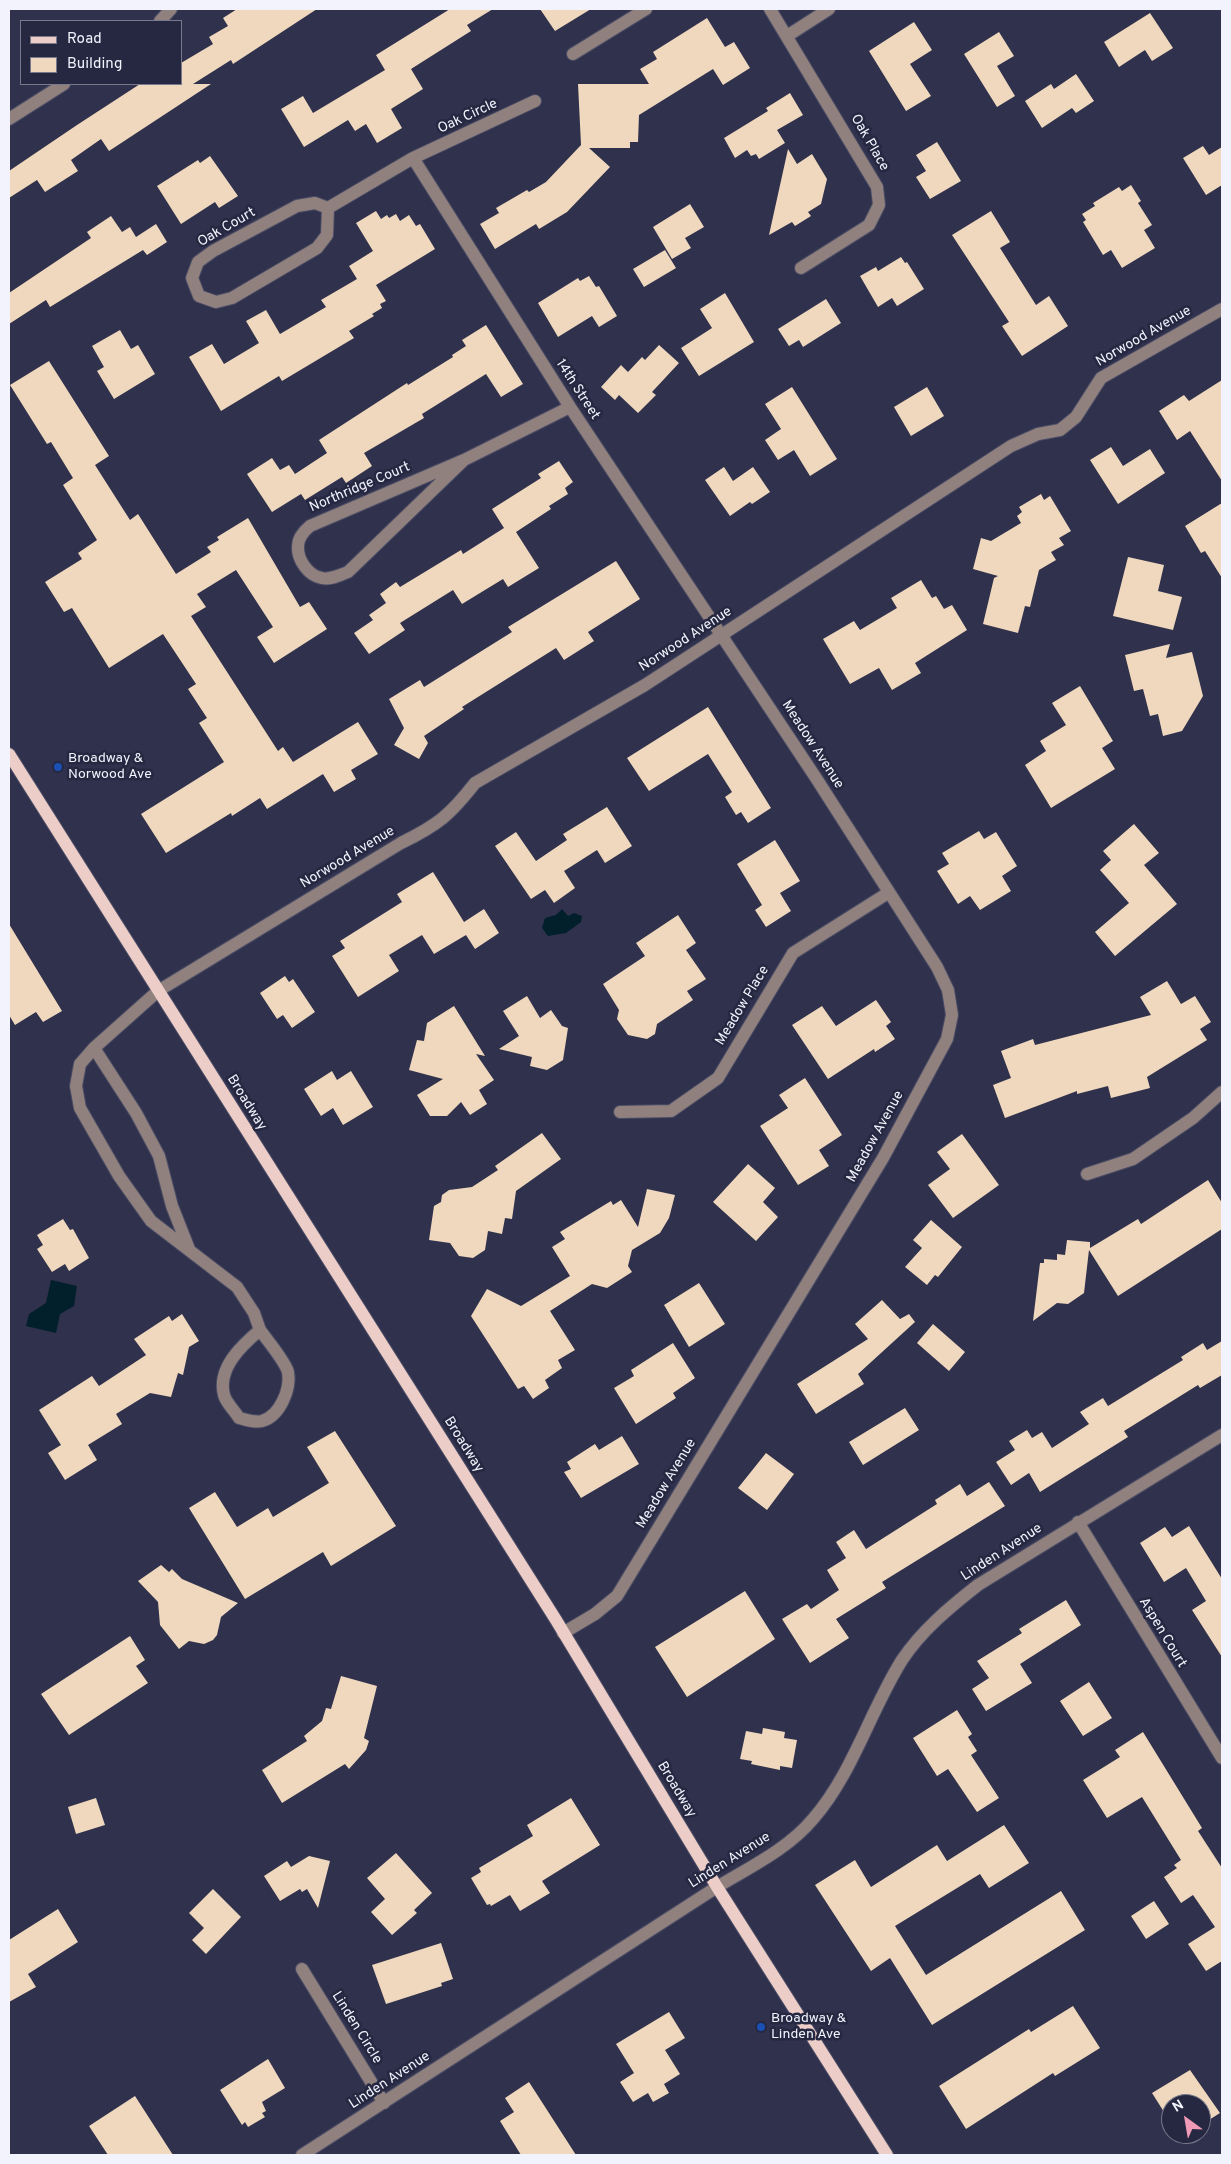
<!DOCTYPE html>
<style>
body{margin:0}
#map{position:relative;width:1231px;height:2164px;overflow:hidden;background:#30314c;font-family:Overpass,sans-serif}
canvas{display:block}
.frame{position:absolute;inset:0;border:10px solid #f2f3fd;pointer-events:none}
.legend{position:absolute;left:20px;top:20px;width:162px;height:65px;box-sizing:border-box;background:#262741;border:1px solid #78798c;margin:0;padding:6px 9px;list-style:none;font-size:15px;color:#f2f3fd}
.legend li{display:flex;align-items:center;gap:10px;height:25px}
.legend b{width:25px;border:1px solid #78798c}
.north{position:absolute;left:1161px;top:2094px;width:50px;height:50px;box-sizing:border-box;background:#262741;border:1px solid #78798c;border-radius:50%;rotate:328deg;font-size:14px;font-weight:700;line-height:20px;text-align:center;color:#f2f3fd}
.north::after{content:'';display:block;margin:auto;width:18px;height:22px;background:#f09ab7;clip-path:polygon(50% 0,100% 100%,50% 72%,0 100%)}
</style>
<div id="map">
<canvas width="1231" height="2164"></canvas>
<div class="frame"></div>
<ul class="legend">
<li><b style="height:6px;background:#edcdc7"></b>Road</li>
<li><b style="height:14px;background:#efd8be"></b>Building</li>
</ul>
<div class="north">N</div>
</div>
<script>
const ctx = document.querySelector('canvas').getContext('2d');
ctx.lineJoin = 'round';
function fillPath(path, color) {
  ctx.fillStyle = color;
  ctx.fill(path, 'evenodd');
}
function strokePath(path, color, width, dash) {
  ctx.strokeStyle = color;
  ctx.lineWidth = width;
  ctx.lineCap = dash ? 'butt' : 'round';
  ctx.setLineDash(dash || []);
  ctx.stroke(path);
}
function write(font, color, halo, rows, align = 'center') {
  ctx.font = font + ' Overpass,sans-serif';
  ctx.lineWidth = 5;
  ctx.setLineDash([]);
  ctx.textBaseline = 'middle';
  ctx.strokeStyle = halo;
  ctx.fillStyle = color;
  for (const [text, x, y, turn = 0] of rows) {
    ctx.save();
    ctx.translate(x, y);
    ctx.rotate((+turn || 0) * Math.PI / 180);
    ctx.textAlign = isNaN(turn) ? turn : align;
    if (halo) ctx.strokeText(text, 0, 0);
    ctx.fillText(text, 0, 0);
    ctx.restore();
  }
}
fillPath(new Path2D(`
 M562,909L568,916L574,913L582,916L581,922L566,933L548,936L542,928L545,918L556,915Z
 M51,1280L77,1286L74,1306L60,1314L56,1333L26,1326L29,1314L46,1303Z`), '#01202c');
fillPath(new Path2D(`
 M237,9H317L233,64L231,60L193,84H211L109,151L101,139L71,160L78,171L45,192L37,180L9,198V171L77,125L140,84H181V63L213,44L209,37L228,26L223,18Z
 M450,9H493L467,25L471,31L411,69L423,89L391,109L402,128L377,143L366,124L355,131L348,120L304,147L281,109L303,96L313,113L385,70L376,55Z
 M540,9H591L555,31Z
 M1150,13L1173,48L1152,61L1145,50L1119,67L1104,42Z
 M707,18L725,47L734,42L750,68L723,85L713,69L639,115L638,142H630V148H589L610,167L567,212L539,229L536,224L495,249L480,224L499,213L496,208L527,190L529,192L546,182L581,145L578,84H649L640,69L657,59L653,52Z
 M914,22L932,50L910,64L931,96L906,111L869,51Z
 M999,32L1014,56L997,66L1015,96L997,107L964,54Z
 M1076,74L1094,101L1076,113L1072,108L1042,128L1025,101L1051,84L1054,89Z
 M790,93L803,115L777,130L785,143L759,159L756,154L751,156L747,150L735,158L724,138L768,111L766,108Z
 M937,142L961,181L930,199L916,177L926,171L916,155Z
 M1203,146L1209,155L1222,147V185L1206,195L1183,158Z
 M788,149L797,164L812,154L827,179L821,204L808,212L811,216L795,226L792,222L769,235Z
 M210,156L238,196L219,208L215,202L181,224L157,186L198,160L200,163Z
 M1131,185L1141,201L1138,203L1152,225L1144,230L1155,248L1122,268L1111,250L1103,255L1083,222L1086,220L1082,214L1095,206L1093,203L1119,187L1122,191Z
 M690,204L704,227L685,238L691,248L672,259L653,227Z
 M376,211L381,219L387,215L389,218L396,214L400,221L409,215L416,226L420,224L435,249L376,285L386,301L380,304L382,308L372,314L374,316L349,331L354,338L282,381L279,376L221,411L189,357L212,344L224,364L259,343L246,321L266,310L280,334L326,307L321,300L357,279L349,266L373,251L356,223Z
 M991,211L1010,242L1000,248L1036,305L1049,296L1068,326L1022,356L1002,326L1009,322L952,235Z
 M111,216L122,232L130,227L136,237L156,224L167,242L147,255L143,250L50,307L46,300L9,324V293L91,238L87,232Z
 M665,250L676,268L644,287L633,269Z
 M901,257L905,263L907,262L924,289L897,306L892,298L878,307L860,276L876,267L878,271Z
 M589,276L596,287L599,286L617,316L599,327L592,316L558,337L538,303L578,278L580,281Z
 M725,293L754,342L699,376L681,348L712,328L700,309Z
 M826,299L841,323L803,347L799,340L789,346L778,329Z
 M486,325L523,384L501,397L486,374L422,414L424,418L364,453L372,466L346,483L342,477L305,500L301,494L272,512L247,474L272,458L280,470L289,465L295,474L327,453L319,440L407,383L408,385L453,357L452,355L466,346L462,340Z
 M120,330L131,349L138,345L155,374L114,399L97,371L104,367L92,346Z
 M659,345L679,363L652,392L656,395L638,413L619,395L615,400L601,387L621,365L628,372L642,357L645,360Z
 M49,361L109,456L95,465L130,520L138,514L176,574L211,552L207,547L219,540L217,537L248,518L300,607L309,602L327,629L274,663L257,637L273,627L236,570L197,594L206,607L191,616L278,751L283,747L293,762L358,722L378,754L351,770L356,779L334,792L323,774L267,809L260,798L232,816L231,813L166,853L141,814L224,762L199,723L207,718L188,689L196,684L163,634L109,668L72,608L64,612L45,582L82,559L78,553L97,540L63,485L73,478L51,442L47,444L10,385Z
 M1222,380V481L1190,431L1177,440L1159,411L1184,395L1189,401Z
 M792,387L837,459L810,476L794,450L778,460L765,440L781,429L765,404Z
 M927,387L944,416L911,436L894,407Z
 M1111,447L1123,466L1150,449L1165,473L1118,504L1090,460Z
 M559,461L573,482L565,488L568,494L549,506L551,509L516,532L539,568L508,587L503,579L462,604L453,590L400,623L405,630L369,654L354,633L373,620L369,615L386,603L380,594L396,582L400,587L461,550L463,554L504,528L492,509L541,478L538,474Z
 M724,467L733,481L753,467L770,492L752,504L750,502L730,516L705,480Z
 M1041,494L1044,500L1050,496L1071,531L1059,538L1064,545L1051,552L1056,560L1039,570L1030,607L1025,606L1018,633L983,624L994,578L998,576L973,569L981,538L991,541L1021,523L1017,516L1022,512L1019,507Z
 M1222,503V578L1205,551L1201,553L1185,526Z
 M1128,557L1164,565L1158,591L1182,597L1173,630L1113,616Z
 M616,561L640,599L588,632L594,641L564,660L556,648L462,707L464,709L424,736L428,743L419,759L394,745L404,728L389,699L420,680L424,687L512,632L508,627Z
 M921,580L932,598L936,596L944,609L952,605L967,630L915,663L921,673L892,690L879,668L850,684L823,639L854,621L860,630L897,608L891,598Z
 M1170,644L1166,658L1192,652L1203,696L1182,731L1163,736L1158,714L1150,716L1143,689L1134,691L1125,655Z
 M1080,686L1113,741L1102,748L1115,769L1051,808L1025,765L1046,751L1040,741L1066,725L1052,703Z
 M708,707L771,808L748,823L741,812L736,815L725,797L732,792L708,754L649,791L627,758Z
 M607,807L632,846L605,863L597,850L564,871L575,888L554,903L545,890L531,899L495,846L516,832L536,861L567,840L563,834Z
 M1134,824L1159,853L1144,865L1177,904L1115,956L1095,932L1129,903L1100,870L1111,860L1103,851Z
 M979,831L984,839L996,832L1017,866L1002,876L1011,891L980,910L970,896L958,904L937,871L949,864L942,853Z
 M775,840L800,881L780,893L791,911L766,927L755,910L762,905L737,864Z
 M433,872L464,922L484,909L499,933L475,949L466,935L434,954L422,935L389,955L399,971L358,997L332,956L345,948L340,941L402,902L397,894Z
 M678,915L696,943L686,950L706,979L687,991L693,1000L657,1024L655,1034L647,1039L628,1035L617,1019L619,1010L603,984L645,956L636,943Z
 M9,924L62,1011L43,1022L36,1012L15,1025L9,1015Z
 M285,976L289,982L293,979L315,1012L292,1028L283,1015L277,1019L260,993Z
 M1167,981L1181,1004L1195,996L1211,1022L1200,1029L1207,1040L1147,1077L1150,1088L1111,1098L1108,1086L1077,1094V1091L1005,1118L993,1085L1011,1078L1001,1051L1033,1039L1035,1045L1151,1015L1140,997Z
 M527,996L540,1018L551,1010L562,1026L568,1028L563,1060L547,1070L530,1066L532,1057L499,1049L519,1036L503,1011Z
 M876,1000L891,1022L886,1026L895,1039L875,1052L874,1049L828,1079L792,1025L822,1006L836,1026Z
 M454,1006L485,1056L476,1054L494,1080L479,1090L487,1104L470,1115L461,1102L447,1116H430L417,1095L443,1079L409,1070L417,1040L424,1041L427,1023Z
 M332,1071L337,1080L351,1071L373,1107L343,1125L333,1108L321,1116L304,1089Z
 M805,1078L842,1135L819,1150L829,1166L798,1185L760,1126L788,1108L779,1095Z
 M542,1133L561,1159L516,1191L512,1219L505,1218L502,1234L488,1231L485,1250L473,1258L459,1256L450,1243L429,1240L434,1206L441,1202L442,1195L449,1190L472,1187L498,1170L495,1166Z
 M962,1134L999,1185L953,1218L928,1185L950,1169L937,1152Z
 M748,1164L775,1188L763,1202L778,1217L756,1241L713,1202Z
 M1208,1180L1222,1203V1229L1118,1296L1089,1250L1084,1293L1068,1304L1057,1303L1033,1321L1040,1263H1044V1259L1057,1260V1254L1065,1255L1067,1240L1090,1242V1248L1138,1219L1141,1224Z
 M647,1189L675,1195L669,1218L660,1233L632,1250L628,1266L632,1272L607,1288L592,1284L550,1311L575,1350L558,1360L562,1368L545,1380L549,1388L533,1399L524,1386L518,1389L471,1316L487,1289L521,1306L570,1276L552,1247L565,1239L560,1232L611,1201L613,1205L621,1200L638,1227Z
 M63,1219L70,1230L73,1229L89,1258L69,1271L65,1264L52,1272L37,1249L43,1245L37,1235Z
 M931,1220L962,1247L938,1277L935,1275L927,1285L905,1267L922,1248L913,1240Z
 M699,1283L725,1324L689,1347L664,1305Z
 M882,1300L900,1319L909,1314L915,1322L858,1374L864,1384L816,1414L797,1384L868,1339L855,1324Z
 M182,1314L199,1341L189,1347L183,1375L178,1373L171,1397L150,1393L116,1414L122,1424L88,1445L97,1460L65,1480L48,1453L61,1445L39,1410L92,1376L99,1386L146,1355L134,1339L169,1316L172,1321Z
 M933,1324L965,1352L949,1371L917,1343Z
 M1222,1341V1375L1200,1388L1198,1385L1124,1431L1128,1437L1040,1492L1029,1473L1011,1485L996,1462L1015,1450L1009,1441L1027,1430L1032,1438L1042,1432L1052,1448L1089,1424L1080,1412L1103,1398L1108,1406L1183,1360L1181,1357L1203,1343L1207,1350Z
 M673,1343L695,1378L673,1393L676,1398L636,1424L614,1388L634,1376L631,1370Z
 M905,1408L919,1430L863,1465L849,1442Z
 M335,1431L396,1526L331,1566L323,1552L245,1599L189,1508L215,1492L237,1527L268,1508L273,1517L329,1483L307,1447Z
 M622,1436L639,1464L581,1498L564,1472L571,1469L567,1462L595,1444L599,1450Z
 M766,1453L794,1474L767,1510L738,1488Z
 M989,1482L1005,1506L882,1582L886,1588L836,1619L849,1638L810,1663L782,1619L807,1604L811,1609L839,1590L827,1570L846,1558L836,1542L854,1530L866,1549L937,1504L935,1500L960,1484L967,1496Z
 M1189,1526L1222,1579V1657L1192,1610L1206,1601L1186,1568L1164,1582L1140,1543L1165,1527L1172,1537Z
 M161,1565L169,1572L172,1569L182,1579L238,1603L221,1617L217,1635L213,1640L204,1644L189,1641L179,1649L160,1625L158,1602L138,1581Z
 M745,1591L775,1639L687,1697L655,1647Z
 M1066,1600L1081,1625L1020,1664L1032,1683L986,1711L972,1689L989,1678L977,1661L1022,1633L1019,1629Z
 M130,1636L145,1660L136,1666L148,1683L69,1735L41,1694Z
 M341,1676L377,1686L364,1738L369,1741L366,1750L349,1769L345,1764L282,1803L262,1770L307,1741L304,1736L322,1721L326,1708L331,1709Z
 M1089,1682L1112,1718L1083,1736L1060,1701Z
 M957,1710L972,1734L968,1737L977,1751L971,1755L999,1798L977,1812L948,1769L937,1776L913,1738Z
 M763,1728L785,1732L784,1738L797,1740L792,1768L780,1766V1770L751,1764L752,1761L740,1759L746,1731L762,1734Z
 M1143,1732L1202,1828L1198,1831L1222,1868V1961L1206,1971L1188,1944L1215,1927L1193,1895L1181,1903L1164,1877L1177,1868L1174,1865L1181,1860L1142,1797L1107,1818L1083,1780L1120,1757L1115,1750Z
 M96,1798L105,1825L76,1834L68,1807Z
 M571,1798L600,1845L542,1881L550,1893L520,1911L510,1895L491,1906L490,1904L487,1905L471,1878L481,1872L479,1868L533,1836L527,1825Z
 M1004,1825L1029,1863L989,1888L980,1874L895,1926L926,1975L1061,1891L1085,1930L932,2025L890,1958L871,1971L815,1885L855,1860L871,1887L937,1845L947,1861Z
 M396,1853L432,1893L414,1910L417,1913L392,1935L371,1912L385,1899L367,1878Z
 M309,1856L330,1861L318,1908L307,1889L302,1892L300,1889L280,1901L264,1876L287,1861L291,1867Z
 M213,1889L241,1917L206,1954L192,1940L204,1928L189,1913Z
 M1154,1901L1169,1924L1146,1939L1131,1916Z
 M58,1909L78,1942L28,1974L36,1987L9,2002V1940Z
 M441,1943L453,1979L441,1983L442,1986L386,2004L372,1965Z
 M1073,2006L1100,2048L1055,2076L1053,2073L966,2129L939,2086L1029,2029L1031,2032Z
 M669,2012L685,2038L665,2050L680,2074L664,2084L669,2093L653,2102L648,2093L633,2102L620,2082L634,2073L616,2044Z
 M268,2059L285,2088L262,2102L266,2111L262,2113L265,2117L248,2127L245,2122L242,2125L220,2090Z
 M1190,2070L1220,2113L1201,2125V2104H1171V2123L1152,2093Z
 M529,2082L576,2155H521L500,2121L514,2112L505,2098Z
 M135,2096L173,2155H108L89,2126Z`), '#efd8be');
const minor = new Path2D(`
 M770,9L877,187L879,205L869,225L801,268
 M160,21L171,9
 M787,36L829,9
 M573,54L646,9
 M9,119L64,84
 M413,158L570,407L816,778L937,967L948,990L952,1015L947,1039L883,1158L617,1596L595,1614L563,1633
 M315,203L328,208L327,235L317,248L232,298L216,302L199,296L192,278L198,262L213,251L297,206Z
 M328,208L413,158L535,101
 M464,460L348,572C340,575 331,580 322,578C308,576 297,559 298,546C298,537 304,531 310,526Z
 M464,460L570,407
 M94,1048L136,1113L159,1156L172,1206L189,1249
 M620,1112L671,1111L718,1078L793,953L888,893
 M1087,1174L1133,1159L1193,1118L1222,1092
 M260,1330L254,1313L237,1287L151,1221L119,1176L80,1108L76,1086L80,1064L94,1048L158,991L401,843C438,825 450,815 475,783L645,685L1011,446L1038,434L1060,430L1076,417L1101,378L1222,309
 M260,1330C267,1340 285,1361 288,1372C291,1389 280,1416 262,1421C255,1423 247,1420 239,1418C235,1411 226,1403 224,1395C217,1368 242,1345 260,1330Z
 M1078,1522L1222,1758
 M302,1969L384,2103
 M302,2155L717,1887C750,1867 788,1849 813,1819C853,1773 870,1711 902,1660C922,1630 950,1607 978,1585L1222,1435`);
const major = new Path2D(`
 M9,754L556,1620L717,1887L887,2155`);
strokePath(minor, '#4b4c65', 14);
strokePath(major, '#4b4c65', 14);
strokePath(minor, '#90817e', 12);
strokePath(major, '#edcdc7', 12);
for (const [x, y, r, color] of [
 [58,767,5,"#1a4fb4"],
 [761,2027,5,"#1a4fb4"]
]) {
  const dot = new Path2D();
  dot.arc(x, y, r, 0, 2 * Math.PI);
  ctx.fillStyle = color;
  ctx.fill(dot);
  strokePath(dot, '#262741', 2);
}
write('14px', '#f2f3fd', '#262741', [
 ["Oak Circle",468,117,-25],
 ["Oak Place",869,143,60],
 ["Oak Court",227,228,-30],
 ["Norwood Avenue",1144,337,-30],
 ["14th Street",577,390,57],
 ["Northridge Court",360,488,-23],
 ["Norwood Avenue",686,640,-33],
 ["Meadow Avenue",812,745,57],
 ["Norwood Avenue",348,858,-31],
 ["Meadow Place",743,1006,-59],
 ["Broadway",246,1103,58],
 ["Meadow Avenue",876,1137,-61],
 ["Broadway",463,1445,58],
 ["Meadow Avenue",667,1484,-59],
 ["Linden Avenue",1002,1553,-33],
 ["Aspen Court",1162,1633,59],
 ["Broadway",676,1790,59],
 ["Linden Avenue",730,1861,-32],
 ["Linden Circle",356,2028,58],
 ["Linden Avenue",390,2081,-33]
]);
write('14px', '#f2f3fd', '#262741', [
 ["Broadway &",68,759],
 ["Norwood Ave",68,775],
 ["Broadway &",771,2019],
 ["Linden Ave",771,2035]
], 'left');
</script>
